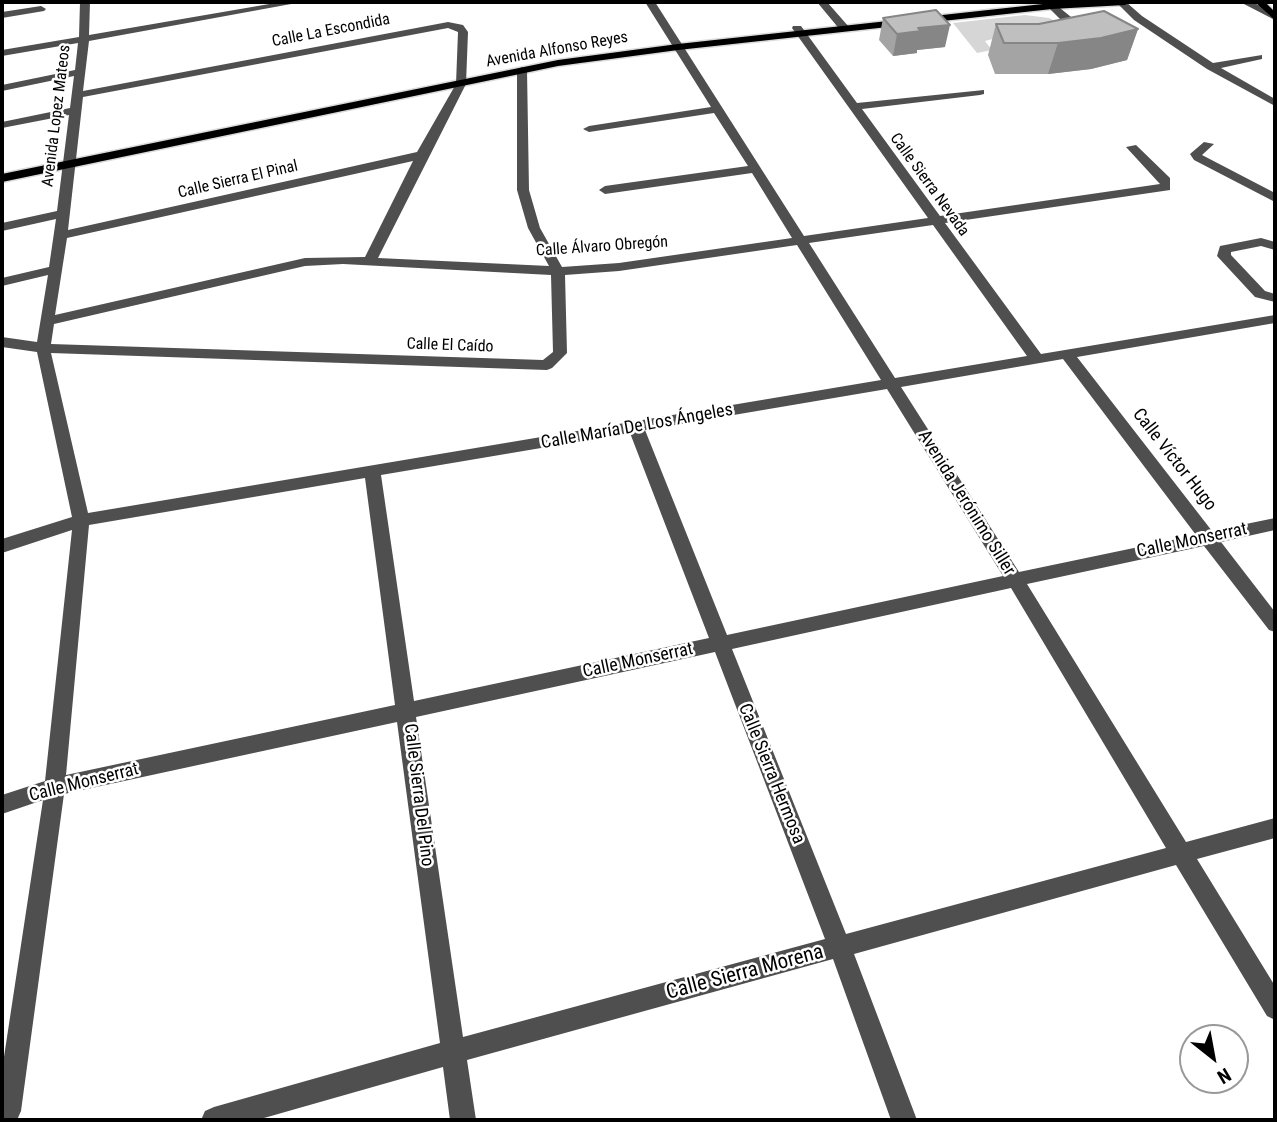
<!DOCTYPE html>
<meta charset="utf-8">
<style>
body{margin:0}
#map{position:relative;width:1277px;height:1122px;overflow:hidden;background:#fff;font-family:"Roboto Condensed",sans-serif}
canvas{display:block}
.frame{position:absolute;inset:0;border:4px solid #000;pointer-events:none}
.north{position:absolute;left:1179px;top:1024px;width:70px;height:70px;box-sizing:border-box;background:#fff;border:2px solid #999;border-radius:50%;rotate:149deg;font-size:19px;font-weight:700;line-height:28px;text-align:center;color:#000}
.north::after{content:'';display:block;margin:auto;width:24px;height:32px;background:#000;clip-path:polygon(50% 0,100% 100%,50% 72%,0 100%)}
</style>
<div id="map">
<canvas width="1277" height="1122"></canvas>
<div class="frame"></div>
<div class="north">N</div>
</div>
<script>
const ctx = document.querySelector('canvas').getContext('2d');
ctx.lineJoin = 'round';
function fillPath(path, color) {
  ctx.fillStyle = color;
  ctx.fill(path, 'evenodd');
}
function strokePath(path, color, width, dash) {
  ctx.strokeStyle = color;
  ctx.lineWidth = width;
  ctx.lineCap = dash ? 'butt' : 'round';
  ctx.setLineDash(dash || []);
  ctx.stroke(path);
}
function write(font, color, halo, rows, align = 'center') {
  ctx.font = font + ' "Roboto Condensed",sans-serif';
  ctx.lineWidth = 5;
  ctx.setLineDash([]);
  ctx.textBaseline = 'middle';
  ctx.strokeStyle = halo;
  ctx.fillStyle = color;
  for (const [text, x, y, turn = 0] of rows) {
    ctx.save();
    ctx.translate(x, y);
    ctx.rotate((+turn || 0) * Math.PI / 180);
    ctx.textAlign = isNaN(turn) ? turn : align;
    if (halo) ctx.strokeText(text, 0, 0);
    ctx.fillText(text, 0, 0);
    ctx.restore();
  }
}
fillPath(new Path2D(`
 M1025,15L1049,18L1057,22L985,41L992,50L977,53L953,23Z`), '#d6d6d6');
const major = new Path2D(`
 M1130,2L1125,5L1052,9L678,50L558,66L2,182V174L558,60L678,44L1052,3Z
 M1255,2H1265L1275,12V20Z`);
strokePath(major, '#dbdbdb', 3);
fillPath(new Path2D(`
 M80,2H90L89,35L281,2H302L89,41L83,91L448,22L463,25L468,32L466,84L378,258L549,266L528,228L517,190V70L522,67L527,70L529,190L540,228L562,267L619,263L792,238L752,173L605,194L599,190L605,186L748,166L714,113L589,132L583,129L589,126L711,107L645,2H655L804,236L928,218L792,28L793,26H801L857,103L984,90V94L980,95L862,109L940,216L1160,184L1126,147L1136,145L1170,178V190L945,223L1041,354L1275,315V323L1077,357L1212,531L1275,518V530L1221,542L1275,612V632L1269,630L1204,546L1027,584L1186,842L1275,818V838L1197,859L1275,986V1020L1267,1016L1176,865L854,954L917,1120H891L833,959L467,1060L476,1120H450L443,1067L257,1120H201L205,1111L214,1107L440,1043L397,722L64,794L21,1111L17,1120H2V1070L43,800L2,814V795L45,781L72,530L2,553V539L72,517L37,352L2,347V337L37,342L48,275L2,286V278L49,267L56,219L2,231V223L57,211L69,115L2,128V122L70,108L74,76L2,91V85L75,70L78,43L2,56V50L79,37ZM448,28L458,32L456,84L417,152L68,230L83,97ZM413,161L365,257L305,258L55,315L67,238ZM933,225L1027,356L895,378L809,243ZM797,245L881,380L88,513L51,353L547,370L552,368L567,353L565,275L619,271ZM343,264L551,275L553,352L543,360L51,344L54,324L305,266ZM1063,359L1196,535L1019,572L901,387ZM887,389L1003,576L727,635L645,430ZM630,433L709,638L414,701L381,475ZM365,478L395,705L66,775L89,525ZM1011,588L1166,848L846,934L732,649ZM715,652L825,939L463,1037L416,717Z
 M817,2H827L849,27V31H841Z
 M1116,2H1126L1142,16L1213,63L1262,55V59L1221,68L1275,99V106L1207,69L1134,20Z
 M1240,2H1252L1275,13V20Z
 M1049,4H1055L1076,21L1084,33L1080,40H1072L1074,33L1049,8Z
 M41,6L46,9L44,11L2,18V12Z
 M1204,142L1214,144L1202,155L1275,193V202L1194,160L1190,154Z
 M1261,238L1275,242V250L1261,246L1231,252V255L1265,291L1275,294V302L1255,297L1217,256L1220,246Z`), '#4f4f4f');
fillPath(major, '#000');
fillPath(new Path2D(`
 M883,18L945,47L917,50V53L893,56L879,40Z
 M996,24L1138,29L1127,60L1091,69L1048,74H995L988,55Z`), '#a4a4a4');
fillPath(new Path2D(`
 M950,25L945,47L917,50V53L893,56L897,34L918,28Z
 M1138,29L1127,60L1091,69L1048,74L1058,43Z`), '#868686');
const building = new Path2D(`
 M936,10L950,25L918,28L921,31L897,34L883,18Z
 M1104,11L1138,29L1101,38L1058,43H1004L996,24H1039Z`);
fillPath(building, '#bfbfbf');
strokePath(building, '#868686', 2);
write('16px', '#000', '#fff', [
 ["Calle La Escondida",331,31,-11],
 ["Avenida Alfonso Reyes",557,50,-10],
 ["Avenida Lopez Mateos",57,116,-83],
 ["Calle Sierra El Pinal",238,180,-13],
 ["Calle Sierra Nevada",929,185,54],
 ["Calle Álvaro Obregón",602,247,-4],
 ["Calle El Caído",450,346,2]
]);
write('18px', '#000', '#fff', [
 ["Calle María De Los Ángeles",637,427,-10],
 ["Calle Víctor Hugo",1174,460,52],
 ["Avenida Jerónimo Siller",966,503,58],
 ["Calle Monserrat",1192,541,-12],
 ["Calle Monserrat",638,661,-12],
 ["Calle Sierra Hermosa",771,774,68],
 ["Calle Monserrat",84,783,-14],
 ["Calle Sierra Del Pino",418,795,83]
]);
write('21px', '#000', '#fff', [
 ["Calle Sierra Morena",745,973,-15]
]);
</script>
